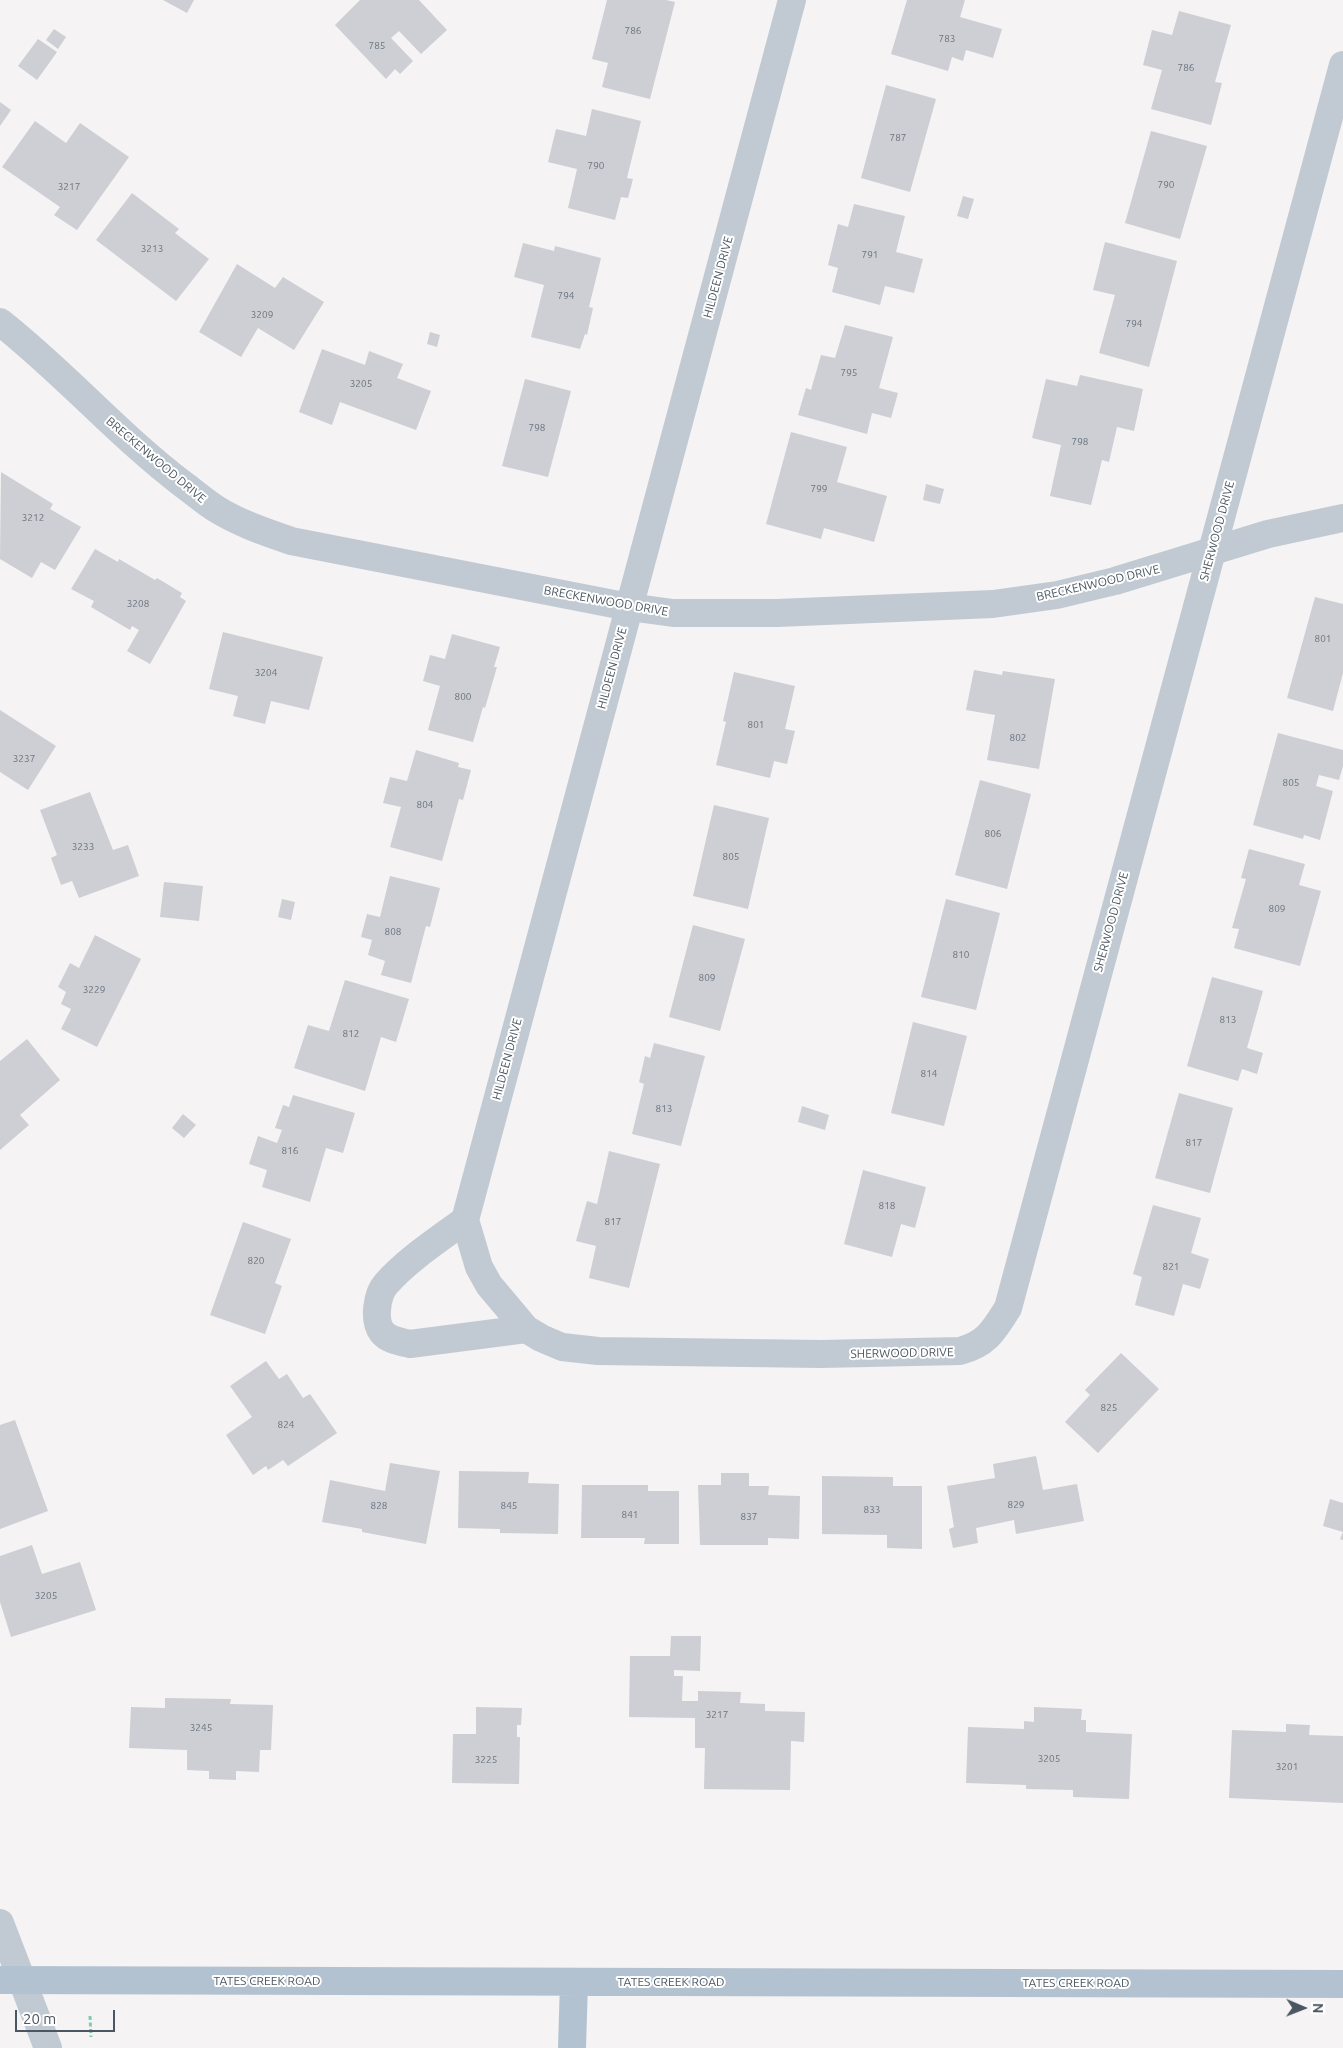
<!DOCTYPE html>
<style>
body{margin:0}
#map{position:relative;width:1343px;height:2048px;overflow:hidden;background:#f5f3f3;font-family:Ubuntu,sans-serif}
canvas{display:block}
.north{position:absolute;left:1278px;top:1983px;width:50px;height:50px;-webkit-text-stroke:4px #fff;paint-order:stroke;rotate:91deg;font-size:14px;font-weight:700;line-height:20px;text-align:center;color:#4a5661}
.north::after{content:'';display:block;margin:auto;width:18px;height:22px;background:#4a5661;clip-path:polygon(50% 0,100% 100%,50% 72%,0 100%)}
.scale{position:absolute;left:15px;top:2010px;width:100px;height:22px;box-sizing:border-box;border:2px solid #4a5661;border-top:0;padding-left:6px;font-size:15px;line-height:18px;white-space:nowrap;color:#4a5661;-webkit-text-stroke:4px #fff;paint-order:stroke}
</style>
<div id="map">
<canvas width="1343" height="2048"></canvas>
<div class="north">N</div>
<div class="scale">20 m</div>
</div>
<script>
const ctx = document.querySelector('canvas').getContext('2d');
ctx.lineJoin = 'round';
function fillPath(path, color) {
  ctx.fillStyle = color;
  ctx.fill(path, 'evenodd');
}
function strokePath(path, color, width, dash) {
  ctx.strokeStyle = color;
  ctx.lineWidth = width;
  ctx.lineCap = dash ? 'butt' : 'round';
  ctx.setLineDash(dash || []);
  ctx.stroke(path);
}
function write(font, color, halo, rows, align = 'center') {
  ctx.font = font + ' Ubuntu,sans-serif';
  ctx.lineWidth = 4;
  ctx.setLineDash([]);
  ctx.textBaseline = 'middle';
  ctx.strokeStyle = halo;
  ctx.fillStyle = color;
  for (const [text, x, y, turn = 0] of rows) {
    ctx.save();
    ctx.translate(x, y);
    ctx.rotate((+turn || 0) * Math.PI / 180);
    ctx.textAlign = isNaN(turn) ? turn : align;
    if (halo) ctx.strokeText(text, 0, 0);
    ctx.fillText(text, 0, 0);
    ctx.restore();
  }
}
fillPath(new Path2D(`
 M163,0H194L187,13Z
 M360,0H419L447,30L421,54L399,31L391,38L413,61L400,74L395,69L386,79L335,25Z
 M607,0H666L675,2L650,99L602,87L608,63L592,59Z
 M907,0H965L960,17L1002,29L993,58L966,50L963,61L952,57L948,71L891,54Z
 M1179,11L1231,25L1215,82L1222,83L1211,125L1151,109L1162,70L1143,65L1152,30L1172,35Z
 M54,29L66,37L58,49L46,40Z
 M38,39L57,52L37,80L18,66Z
 M886,85L936,99L910,192L861,178Z
 M0,102L11,110L0,126Z
 M592,109L641,121L627,178L633,179L628,198L621,197L615,220L568,208L577,169L548,162L556,129L586,136Z
 M35,121L66,143L80,123L129,157L77,230L54,215L60,207L2,167Z
 M1151,131L1207,146L1180,239L1125,223Z
 M132,193L179,229L175,233L209,259L176,301L96,240Z
 M963,196L974,199L968,219L957,216Z
 M854,204L905,216L896,252L923,259L914,293L885,286L880,305L832,292L838,268L828,265L838,224L848,227Z
 M1105,242L1177,261L1149,367L1099,353L1115,295L1093,290Z
 M523,243L554,251L555,246L601,258L589,307L593,308L587,335L585,334L580,349L531,337L544,285L514,277Z
 M237,264L275,288L283,277L324,302L294,350L258,328L241,357L199,332Z
 M845,325L893,337L879,388L898,393L891,418L872,413L867,434L798,415L806,388L811,390L821,355L835,358Z
 M430,332L440,335L437,347L427,344Z
 M322,349L365,365L369,351L403,364L397,378L431,391L416,430L340,402L332,425L299,412Z
 M1080,375L1143,389L1134,431L1117,427L1109,462L1102,460L1091,505L1050,496L1061,445L1032,438L1046,379L1077,386Z
 M525,379L571,391L548,477L502,466Z
 M791,432L847,447L837,482L887,496L874,542L824,528L821,539L766,524Z
 M1,472L53,504L50,509L81,527L55,570L41,562L32,578L0,559Z
 M926,484L944,489L940,504L923,500Z
 M95,549L118,562L119,559L155,580L157,578L182,593L180,597L186,601L150,664L127,651L139,630L132,626L130,630L91,607L94,601L71,589Z
 M1315,597L1343,604V673L1333,711L1287,698Z
 M223,632L323,657L309,710L271,701L265,724L233,716L238,696L209,689Z
 M452,634L500,647L494,667H497L485,708L483,707L473,742L428,730L440,686L423,681L430,655L445,659Z
 M974,670L1002,675L1003,671L1055,679L1039,769L987,760L995,715L966,710Z
 M734,672L795,686L785,729L795,731L787,764L774,761L770,778L716,765L726,722L723,721Z
 M0,710L56,746L28,790L0,772Z
 M1278,733L1343,750V766L1339,780L1319,775L1316,786L1333,791L1320,840L1304,835L1303,839L1253,825Z
 M416,750L459,763L458,767L471,770L463,800L459,799L442,861L390,847L401,807L383,803L390,777L407,781Z
 M980,780L1031,794L1007,889L955,875Z
 M90,792L113,850L128,845L139,876L79,898L72,881L61,885L51,858L57,855L40,810Z
 M714,805L769,818L748,909L693,896Z
 M1249,849L1305,864L1299,885L1321,891L1300,966L1234,948L1239,929L1232,928L1246,879L1241,878Z
 M390,876L440,888L430,927L426,926L411,983L381,975L385,961L368,955L372,940L361,937L367,914L380,917Z
 M164,882L203,886L199,921L160,917Z
 M282,899L295,902L291,920L278,917Z
 M946,899L1000,913L976,1010L921,997Z
 M693,925L745,939L720,1031L669,1017Z
 M95,935L141,959L97,1047L61,1029L71,1009L61,1004L66,992L58,987L70,963L79,968Z
 M1212,977L1263,991L1247,1048L1263,1053L1257,1074L1242,1069L1238,1081L1187,1066Z
 M345,980L409,999L396,1042L381,1037L365,1091L294,1068L308,1025L329,1031Z
 M913,1022L967,1036L944,1126L891,1113Z
 M27,1039L60,1080L20,1115L29,1125L0,1150V1061Z
 M654,1043L705,1056L681,1146L632,1134L644,1084L639,1082L645,1056L650,1058Z
 M1179,1093L1233,1108L1210,1193L1155,1178Z
 M293,1095L355,1113L343,1153L326,1148L310,1202L262,1187L267,1170L249,1164L258,1136L277,1143L282,1130L275,1128L283,1105L289,1107Z
 M802,1106L829,1115L825,1130L798,1122Z
 M183,1114L196,1125L184,1138L172,1128Z
 M609,1151L660,1164L629,1288L589,1278L596,1246L576,1241L587,1201L597,1204Z
 M863,1170L926,1187L915,1228L901,1224L892,1257L844,1244Z
 M1153,1205L1201,1218L1191,1253L1209,1259L1200,1289L1183,1284L1174,1316L1135,1305L1142,1277L1133,1274Z
 M243,1222L291,1239L275,1283L282,1286L265,1334L210,1315Z
 M1121,1353L1159,1389L1098,1453L1065,1422L1090,1395L1085,1390Z
 M266,1361L279,1379L287,1374L303,1398L310,1394L337,1433L288,1466L283,1460L268,1470L266,1466L253,1475L226,1435L252,1417L230,1386Z
 M15,1420L48,1511L0,1529V1425Z
 M1036,1456L1043,1490L1077,1484L1084,1521L1016,1534L1014,1520L976,1528L978,1543L953,1548L949,1529L954,1527L947,1486L995,1478L993,1464Z
 M390,1463L440,1471L426,1544L362,1532V1529L322,1522L330,1480L385,1491Z
 M459,1471L529,1472L528,1483L559,1484L558,1534L500,1533V1529L458,1528Z
 M721,1473H749V1486H769L768,1495L800,1496L799,1539L768,1538V1545H700L698,1485H721Z
 M822,1476L893,1477V1486H922V1549L887,1548V1535L822,1534Z
 M582,1485H648V1491H679V1544H644L645,1538H581Z
 M1330,1499L1343,1503V1540L1340,1539L1343,1532L1323,1526Z
 M32,1545L42,1574L80,1562L96,1610L11,1637L0,1602V1556Z
 M671,1636H701L700,1671L674,1670V1676H683L682,1701H698V1691L741,1692L740,1703L765,1704V1711L805,1712L804,1742L791,1741L790,1790L704,1789L705,1748H695V1718L629,1717L630,1656H670Z
 M165,1698L231,1699L230,1704L273,1705L271,1750H260L259,1772L236,1771V1780L209,1779V1771L187,1770V1750L129,1748L131,1707L165,1708Z
 M476,1707L522,1708L521,1725H517V1737H520L519,1784L452,1783L453,1734H476Z
 M1034,1707L1082,1709L1081,1720H1086V1732L1132,1734L1129,1799L1073,1797V1790L1026,1789V1785L966,1783L968,1727L1024,1729V1721L1034,1722Z
 M1286,1724L1310,1725L1309,1735L1343,1736V1803L1229,1798L1232,1730L1286,1732Z`), '#cdcfd5');
strokePath(new Path2D(`
 M90,2016L91,2037`), '#7ad0a6', 3, [4, 2.5]);
strokePath(new Path2D(`
 M792,0L465,1220L479,1267L489,1285L526,1329L541,1338L562,1347L598,1351L821,1354L960,1351C987,1344 994,1330 1008,1308L1343,65
 M0,322C65,373 118,435 184,485C195,493 206,503 218,510C241,524 266,532 291,541L629,607L673,613H777L993,604L1057,595L1115,581L1268,534L1343,518
 M465,1220C439,1239 407,1260 386,1284C377,1294 373,1320 382,1332C388,1340 401,1342 410,1344L526,1329`), '#c1cad2', 28);
strokePath(new Path2D(`
 M0,1923L48,2048`), '#c1cad2', 28);
strokePath(new Path2D(`
 M0,1980L1343,1984
 M572,2048L574,1982`), '#b3c2d1', 28);
write('10px', '#6b747e', null, [
 ["786",633,31],
 ["783",947,39],
 ["785",377,46],
 ["786",1186,68],
 ["787",898,138],
 ["790",596,166],
 ["790",1166,185],
 ["3217",69,187],
 ["3213",152,249],
 ["791",870,255],
 ["794",566,296],
 ["3209",262,315],
 ["794",1134,324],
 ["795",849,373],
 ["3205",361,384],
 ["798",537,428],
 ["798",1080,442],
 ["799",819,489],
 ["3212",33,518],
 ["3208",138,604],
 ["801",1323,639],
 ["3204",266,673],
 ["800",463,697],
 ["801",756,725],
 ["802",1018,738],
 ["3237",24,759],
 ["805",1291,783],
 ["804",425,805],
 ["806",993,834],
 ["3233",83,847],
 ["805",731,857],
 ["809",1277,909],
 ["808",393,932],
 ["810",961,955],
 ["809",707,978],
 ["3229",94,990],
 ["813",1228,1020],
 ["812",351,1034],
 ["814",929,1074],
 ["813",664,1109],
 ["817",1194,1143],
 ["816",290,1151],
 ["818",887,1206],
 ["817",613,1222],
 ["820",256,1261],
 ["821",1171,1267],
 ["825",1109,1408],
 ["824",286,1425],
 ["829",1016,1505],
 ["828",379,1506],
 ["845",509,1506],
 ["833",872,1510],
 ["841",630,1515],
 ["837",749,1517],
 ["3205",46,1596],
 ["3217",717,1715],
 ["3245",201,1728],
 ["3205",1049,1759],
 ["3225",486,1760],
 ["3201",1287,1767]
]);
write('12px', '#4a5661', '#fff', [
 ["HILDEEN DRIVE",718,277,-75],
 ["BRECKENWOOD DRIVE",156,460,40],
 ["SHERWOOD DRIVE",1217,531,-75],
 ["BRECKENWOOD DRIVE",1098,583,-13],
 ["BRECKENWOOD DRIVE",606,601,10],
 ["HILDEEN DRIVE",612,668,-75],
 ["SHERWOOD DRIVE",1111,922,-75],
 ["HILDEEN DRIVE",507,1059,-75],
 ["SHERWOOD DRIVE",902,1353,-1],
 ["TATES CREEK ROAD",267,1981],
 ["TATES CREEK ROAD",671,1982],
 ["TATES CREEK ROAD",1076,1983]
]);
</script>
